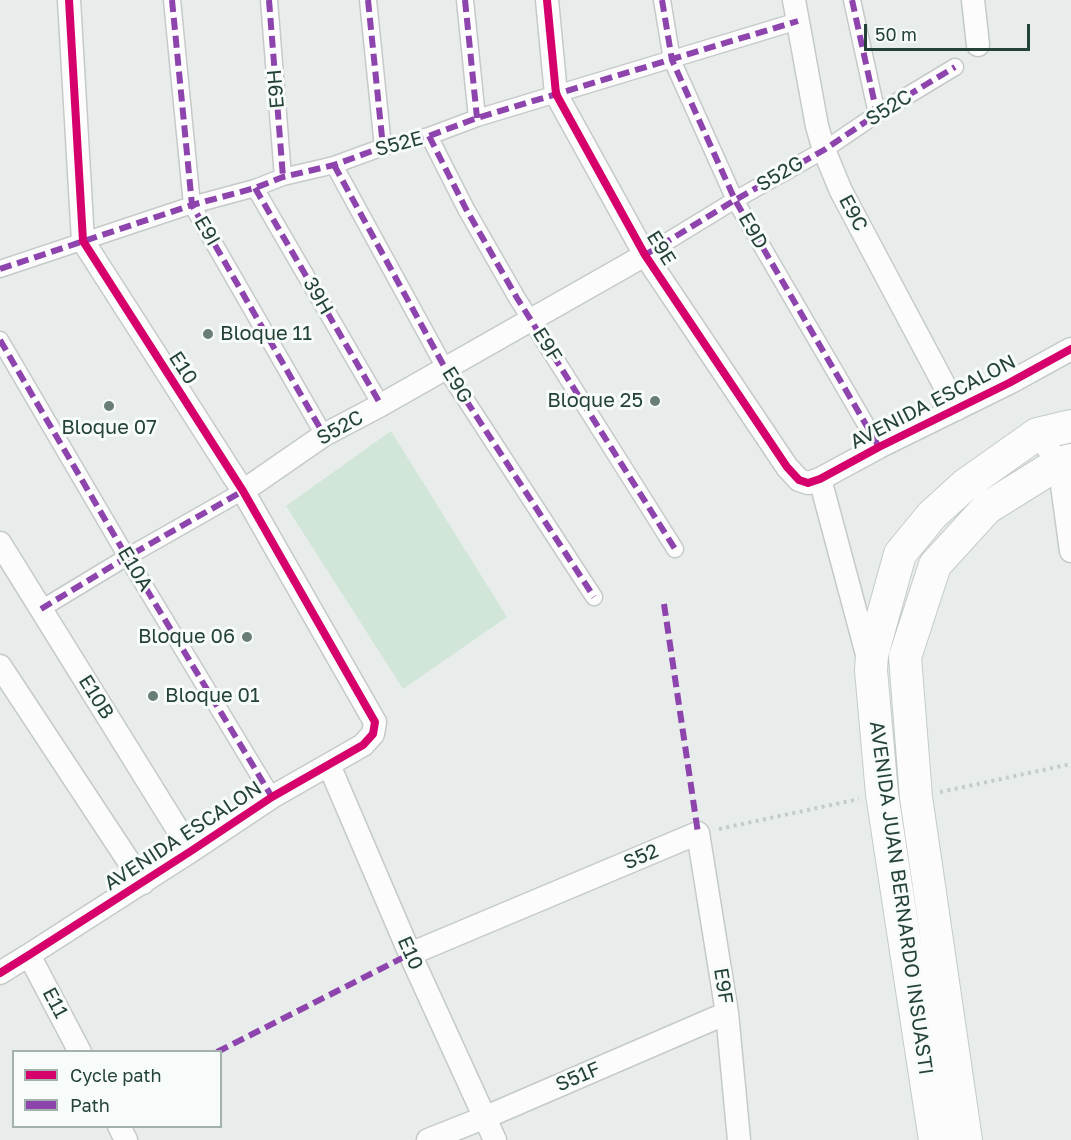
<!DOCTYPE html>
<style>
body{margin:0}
#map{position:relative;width:1071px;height:1140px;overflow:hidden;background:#e8edeb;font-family:"Golos Text",sans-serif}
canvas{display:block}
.legend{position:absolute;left:12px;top:1050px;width:210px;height:78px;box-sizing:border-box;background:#f7fbf9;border:2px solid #a3b1ad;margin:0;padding:8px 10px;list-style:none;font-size:18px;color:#24423a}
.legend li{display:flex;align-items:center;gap:12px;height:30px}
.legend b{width:30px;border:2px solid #a3b1ad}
.scale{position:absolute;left:864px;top:24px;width:166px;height:27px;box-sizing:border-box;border:3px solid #24423a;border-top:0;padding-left:8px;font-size:18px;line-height:21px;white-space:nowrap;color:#24423a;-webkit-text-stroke:4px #f7fbf9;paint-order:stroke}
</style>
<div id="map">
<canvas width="1071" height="1140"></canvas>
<ul class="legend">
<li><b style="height:8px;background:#d6006c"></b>Cycle path</li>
<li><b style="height:8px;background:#8e44ad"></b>Path</li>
</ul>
<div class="scale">50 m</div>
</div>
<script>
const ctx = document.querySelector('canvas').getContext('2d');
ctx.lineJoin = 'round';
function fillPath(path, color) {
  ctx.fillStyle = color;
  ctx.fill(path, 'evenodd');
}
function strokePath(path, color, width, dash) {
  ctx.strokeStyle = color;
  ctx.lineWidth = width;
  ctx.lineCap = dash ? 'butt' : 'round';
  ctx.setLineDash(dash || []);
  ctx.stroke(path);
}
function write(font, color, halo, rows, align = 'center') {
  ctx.font = font + ' "Golos Text",sans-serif';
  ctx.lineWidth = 6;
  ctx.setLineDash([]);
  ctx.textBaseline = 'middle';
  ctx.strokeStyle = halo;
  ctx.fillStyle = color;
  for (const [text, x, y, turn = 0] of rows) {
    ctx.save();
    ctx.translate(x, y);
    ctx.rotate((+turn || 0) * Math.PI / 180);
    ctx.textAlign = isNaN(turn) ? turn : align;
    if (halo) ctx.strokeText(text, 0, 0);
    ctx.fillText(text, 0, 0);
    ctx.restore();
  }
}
fillPath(new Path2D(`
 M391,431L507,617L403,689L286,506Z`), '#d1e6d8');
const pedestrian = new Path2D(`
 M172,0L192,205L324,435
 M269,0L283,177
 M368,0L383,147
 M465,0L477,118
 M662,0L672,60L735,200L879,447
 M852,0L877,114
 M429,136L466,209L517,298L675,549
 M334,165L445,368L594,597
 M255,188L381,405
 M645,255L735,200L824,150L877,114L955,67
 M0,269L192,205L255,188L283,177L334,165L383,147L429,136L477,118L798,21
 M0,340L127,557L272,797
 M41,609L127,557L243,491`);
const minor = new Path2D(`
 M547,0L556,94L645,255L787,467L799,480L808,483L820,479L879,447L1009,383L1071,349
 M794,0L817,126L824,150L841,191L957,409
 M973,0L978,45
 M1037,434L1059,463L1071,551
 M820,479L869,662
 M243,491L324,435L381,405L645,255
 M0,543L191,851
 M0,666L143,883
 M329,765L410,954L495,1140
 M410,954L698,833L727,1013L739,1140
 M29,955L80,1052
 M0,973L29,955L191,851L272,797L363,745L373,734L375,722L243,491L83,241L69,0
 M119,1126L126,1140
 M428,1140L486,1117L727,1013`);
const secondary = new Path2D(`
 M935,1140L882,794L871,670L872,655L900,554L932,515L965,485L1037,434L1071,426
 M966,1140L916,797L905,657L935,565L987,508L1059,463L1071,460`);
strokePath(pedestrian, '#c5cac8', 19);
strokePath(minor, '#c5cac8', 25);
strokePath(secondary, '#c3cbc8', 34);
strokePath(new Path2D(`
 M940,792L1071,764
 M719,829L859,799`), '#c3ccca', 4, [3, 4.5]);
strokePath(pedestrian, '#fcfcfc', 16);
strokePath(minor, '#fcfcfc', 22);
strokePath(secondary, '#fcfcfc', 32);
strokePath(new Path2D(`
 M172,0L192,205L324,435
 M269,0L283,177
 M368,0L383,147
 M465,0L477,118
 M662,0L672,60L735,200L879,447
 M852,0L877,114
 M429,136L466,209L517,298L675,549
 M334,165L445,368L594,597
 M255,188L381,405
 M645,255L735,200L824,150L877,114L955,67
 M0,269L192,205L255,188L283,177L334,165L383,147L429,136L477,118L798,21
 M0,340L127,557L272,797
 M664,604L698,833
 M41,609L127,557L243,491
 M217,1052L410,954`), '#8e44ad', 6, [12, 6]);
strokePath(new Path2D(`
 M547,0L556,94L645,255L787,467L799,480L808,483L820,479L879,447L1009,383L1071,349
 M0,973L29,955L191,851L272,797L363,745L373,734L375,722L243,491L83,241L69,0`), '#d6006c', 8);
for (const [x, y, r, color] of [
 [208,334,6,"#697e78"],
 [655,401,6,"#697e78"],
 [109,406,6,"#697e78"],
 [247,637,6,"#697e78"],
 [153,696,6,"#697e78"]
]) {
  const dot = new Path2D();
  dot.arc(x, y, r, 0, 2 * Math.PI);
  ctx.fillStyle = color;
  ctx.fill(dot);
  strokePath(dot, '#f7fbf9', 2);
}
write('20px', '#24423a', '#f7fbf9', [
 ["E9H",276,89,-95],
 ["S52C",889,108,-32],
 ["S52E",399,144,-15],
 ["S52G",780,174,-30],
 ["E9C",853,213,62],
 ["E9I",207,231,60],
 ["E9D",753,231,60],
 ["E9E",661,248,58],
 ["39H",318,296,60],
 ["E9F",547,345,58],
 ["E10",183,368,57],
 ["E9G",457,385,58],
 ["AVENIDA ESCALON",933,402,-27],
 ["S52C",340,428,-29],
 ["E10A",135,569,59],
 ["E10B",96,697,58],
 ["AVENIDA ESCALON",183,836,-33],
 ["S52",641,857,-23],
 ["AVENIDA JUAN BERNARDO INSUASTI",901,898,82],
 ["E10",410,953,66],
 ["E9F",723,986,81],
 ["E11",55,1003,62],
 ["S51F",578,1077,-23]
]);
write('20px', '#24423a', '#f7fbf9', [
 ["Bloque 11",220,334],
 ["Bloque 25",643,401,"right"],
 ["Bloque 07",109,428,"center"],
 ["Bloque 06",235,637,"right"],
 ["Bloque 01",165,696]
], 'left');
</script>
